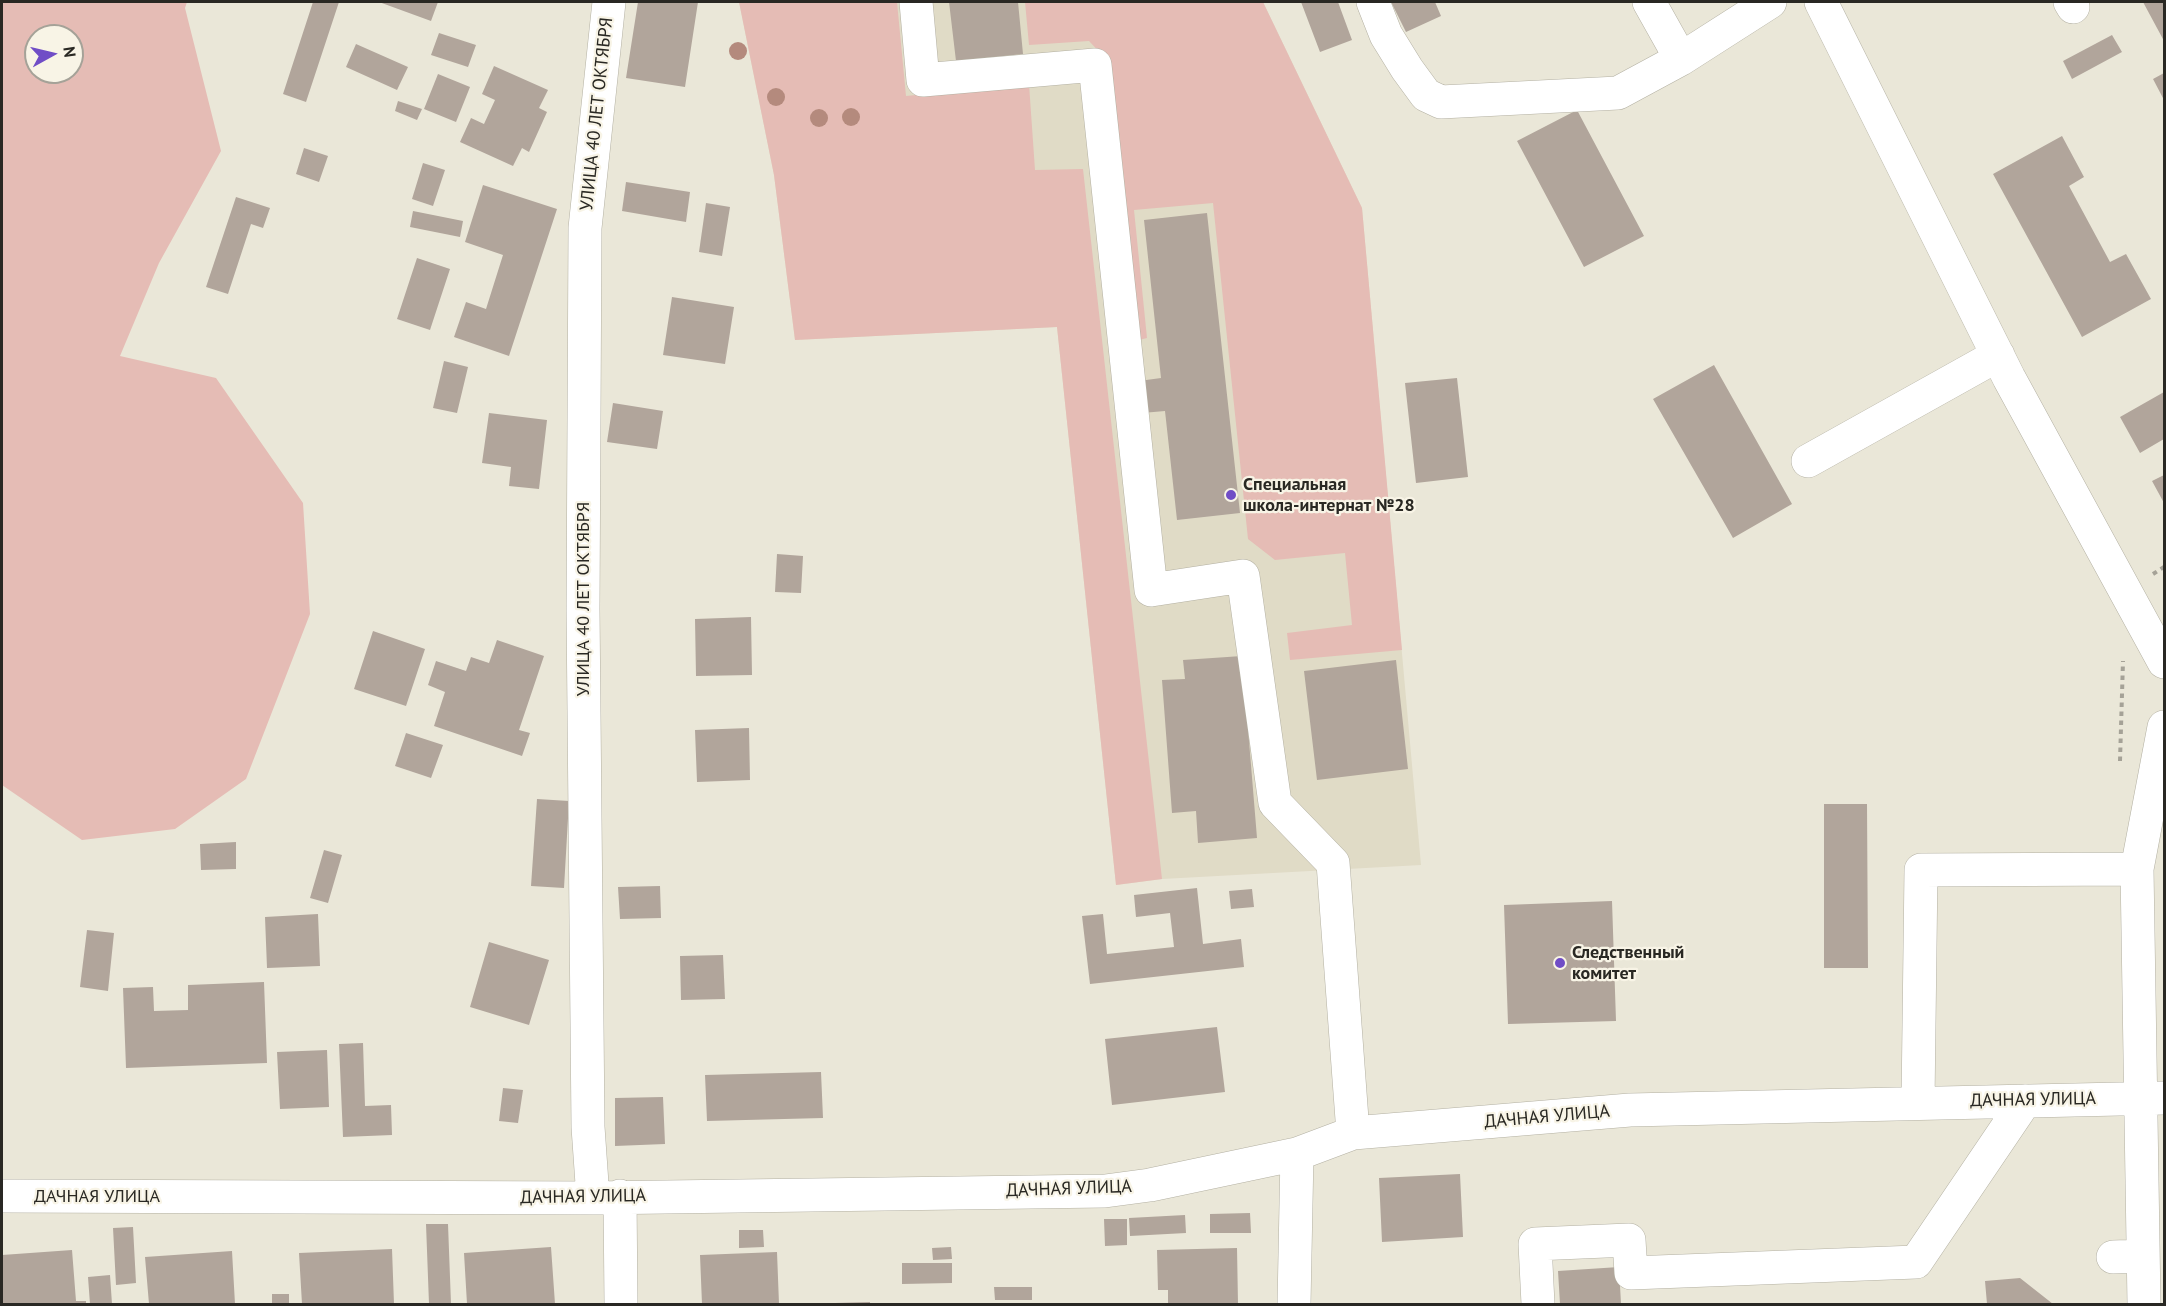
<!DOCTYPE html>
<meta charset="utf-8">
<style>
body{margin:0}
#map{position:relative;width:2166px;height:1306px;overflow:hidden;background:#eae7d8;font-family:"PT Sans",sans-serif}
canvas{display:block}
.frame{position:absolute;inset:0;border:3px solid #292823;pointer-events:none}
.north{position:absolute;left:24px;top:24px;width:60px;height:60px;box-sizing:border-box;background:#f8f4e6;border:2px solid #a5a298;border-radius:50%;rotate:82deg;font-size:16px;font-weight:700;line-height:24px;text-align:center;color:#292823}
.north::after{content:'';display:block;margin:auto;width:21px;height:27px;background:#704dc6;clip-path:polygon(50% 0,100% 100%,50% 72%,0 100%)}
</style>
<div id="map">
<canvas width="2166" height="1306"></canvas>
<div class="frame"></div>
<div class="north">N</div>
</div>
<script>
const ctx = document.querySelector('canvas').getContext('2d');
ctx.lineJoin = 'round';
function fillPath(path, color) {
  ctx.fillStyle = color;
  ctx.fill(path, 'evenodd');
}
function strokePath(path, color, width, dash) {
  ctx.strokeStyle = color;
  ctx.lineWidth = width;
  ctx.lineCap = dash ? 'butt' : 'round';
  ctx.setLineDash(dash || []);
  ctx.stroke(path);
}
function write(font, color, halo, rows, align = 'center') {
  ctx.font = font + ' "PT Sans",sans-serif';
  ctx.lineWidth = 4.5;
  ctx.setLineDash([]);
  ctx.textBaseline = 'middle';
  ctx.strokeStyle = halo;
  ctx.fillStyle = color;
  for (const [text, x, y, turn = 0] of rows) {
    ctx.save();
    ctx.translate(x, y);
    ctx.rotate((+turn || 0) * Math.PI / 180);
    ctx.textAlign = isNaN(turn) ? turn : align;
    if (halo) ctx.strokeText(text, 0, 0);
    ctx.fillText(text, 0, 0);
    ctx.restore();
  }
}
fillPath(new Path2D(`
 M739,2H1263L1362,208L1421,865L1162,879L1116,885L1057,327L795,340L774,175Z`), '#e0dbc6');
fillPath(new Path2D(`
 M2,2H187L185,8L221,151L159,263L120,356L216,378L303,503L310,614L246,779L175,829L82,840L2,785ZM36,36H72V72H36Z
 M739,2H897L906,96L1029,84L1035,170L1083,169L1162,879L1116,885L1057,327L795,340L774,175Z
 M1025,2H1263L1362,208L1402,650L1290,660L1287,633L1352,625L1345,553L1275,560L1248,539L1213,203L1134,210L1147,338L1139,340L1109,62L1089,41L1029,45Z`), '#e5bcb5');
fillPath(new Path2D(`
 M313,2H339L306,102L283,94Z
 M379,2H438L431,21Z
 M638,2H698L685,87L626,78Z
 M949,2H1018L1023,54L956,61Z
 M1301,2H1338L1352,40L1320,52Z
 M1391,2H1435L1441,16L1406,32Z
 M2143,2H2164V41Z
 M439,33L476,45L468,67L431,55Z
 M2112,35L2122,52L2072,79L2063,61Z
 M356,44L408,67L397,90L346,67Z
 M494,66L548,90L539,108L547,112L529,152L522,148L513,166L460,142L471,118L484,124L495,100L482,94Z
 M2164,73V100L2153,79Z
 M438,74L470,87L456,122L424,109Z
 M398,101L422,109L417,120L395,111Z
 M1577,110L1644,236L1584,267L1517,141Z
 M2062,136L2084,177L2069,186L2110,262L2126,254L2151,299L2082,337L1993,174Z
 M304,148L328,156L319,182L296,174Z
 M423,163L445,170L433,206L412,199Z
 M626,182L690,192L686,222L622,211Z
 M483,185L557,209L509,356L454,337L466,302L486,309L503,255L465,242Z
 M236,197L270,208L263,228L251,224L228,294L206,287Z
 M706,203L730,207L722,256L699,252Z
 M413,211L463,221L460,237L410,227Z
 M1207,213L1240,513L1177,520L1165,411L1142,413L1139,381L1161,378L1144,220Z
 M417,258L450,269L430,330L397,319Z
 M672,297L734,307L725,364L663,355Z
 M444,361L468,367L457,413L433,408Z
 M1714,365L1792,504L1733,538L1653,399Z
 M1457,378L1468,477L1416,483L1405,383Z
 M2164,392V439L2140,453L2120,417Z
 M613,403L663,411L657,449L607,442Z
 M489,413L547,420L539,489L509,486L511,467L482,463Z
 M2164,475V503L2152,481Z
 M777,554L803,556L801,593L775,592Z
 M751,617L752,675L696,676L695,619Z
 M373,631L425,649L406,706L354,689Z
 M497,640L544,656L519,730L530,733L522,756L434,726L445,692L428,685L436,661L466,671L471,657L489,663Z
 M1242,656L1257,838L1198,843L1196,811L1172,813L1162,680L1185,679L1183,660Z
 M1396,660L1408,769L1317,780L1304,671Z
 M749,728L750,780L697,782L695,730Z
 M406,733L443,745L431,778L395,766Z
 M537,799L569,801L564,888L531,886Z
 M1824,804H1867L1868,968H1824Z
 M236,842V869L201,870L200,844Z
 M324,850L342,855L328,903L310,898Z
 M660,886L661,918L620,919L618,887Z
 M1197,888L1203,944L1241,939L1244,967L1090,984L1082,916L1103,914L1107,954L1174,947L1170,913L1136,917L1134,895Z
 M1252,889L1254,907L1231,909L1229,891Z
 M1612,901L1616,1021L1508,1024L1504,905Z
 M318,914L320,966L267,968L265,917Z
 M87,930L114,933L108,991L80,987Z
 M489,942L549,960L529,1025L470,1007Z
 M723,955L725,999L681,1000L680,956Z
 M264,982L267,1063L126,1068L123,988L153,987L154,1011L188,1010V985Z
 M1217,1027L1225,1092L1112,1105L1105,1039Z
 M363,1043L365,1106L391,1105L392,1135L343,1137L339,1044Z
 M327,1050L329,1107L280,1109L277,1052Z
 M821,1072L823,1118L707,1121L705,1075Z
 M503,1088L523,1090L518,1123L499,1121Z
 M663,1097L665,1144L615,1146V1098Z
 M1460,1174L1463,1237L1382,1242L1379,1178Z
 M1250,1213L1251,1233H1210V1214Z
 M1185,1215L1186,1233L1130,1236L1129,1218Z
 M1104,1219H1127V1245L1105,1246Z
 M426,1224H448L451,1304H429Z
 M133,1227L136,1283L116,1285L113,1228Z
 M739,1230H763L764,1247L739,1248Z
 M551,1247L555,1304H521V1303L467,1304L464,1253Z
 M951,1247L952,1259L933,1260L932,1248Z
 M1237,1248L1238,1304H1168V1290H1158L1157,1250Z
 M392,1249L394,1304H302L299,1253Z
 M72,1250L76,1301H86V1304H2V1255Z
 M232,1251L235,1304H149L145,1257Z
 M777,1252L779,1304H702L700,1255Z
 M902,1263H952V1283L902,1284Z
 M1619,1267L1621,1304H1560L1558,1271Z
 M110,1275L112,1304H90L88,1277Z
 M2020,1278L2053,1304H1987L1985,1281Z
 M994,1287H1032V1300H995Z
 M272,1294H289V1304H272Z
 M870,1302V1304H835V1303Z`), '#b1a59b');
const minor = new Path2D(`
 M916,2L923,80L1095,65L1151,590L1243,576L1275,803L1333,863L1353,1133
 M1373,2L1386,35L1407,69L1426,95L1441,102L1618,93L1681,59
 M1649,2L1681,59L1770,2
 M1821,2L2009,378L2164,662
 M2070,2L2073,7
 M1808,461L1998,355
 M2137,869L2144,1304
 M1918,1102L1921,870L2137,869L2164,727
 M2,1196L593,1198L1105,1191L1150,1185L1297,1154L1353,1133L1630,1110L2164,1098
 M620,1196L621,1304
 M593,1198L588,1127L583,609L585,228L609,2
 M2113,1257L2143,1256
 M1294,1304L1297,1154
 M1538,1304L1535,1244L1629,1240L1631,1273L1916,1262L2025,1101`);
strokePath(minor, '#b3b0a2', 34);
strokePath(new Path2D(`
 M2153,574L2164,567
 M2120,761L2123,661`), '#a5a297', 4, [4.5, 4.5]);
strokePath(minor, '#fff', 33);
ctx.fillStyle = '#b48a7d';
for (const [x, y] of [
 [738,51],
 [776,97],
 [851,117],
 [819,118]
]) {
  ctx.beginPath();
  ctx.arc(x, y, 9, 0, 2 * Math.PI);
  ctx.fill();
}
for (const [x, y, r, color] of [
 [1231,495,6,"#704dc6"],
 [1560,963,6,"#704dc6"]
]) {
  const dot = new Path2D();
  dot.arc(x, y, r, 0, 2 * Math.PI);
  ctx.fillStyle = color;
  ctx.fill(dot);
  strokePath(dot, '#f8f4e6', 2);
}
write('18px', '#292823', '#f8f4e6', [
 ["УЛИЦА 40 ЛЕТ ОКТЯБРЯ",597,114,-84],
 ["УЛИЦА 40 ЛЕТ ОКТЯБРЯ",584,599,-90],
 ["ДАЧНАЯ УЛИЦА",2033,1100,-1],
 ["ДАЧНАЯ УЛИЦА",1547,1117,-5],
 ["ДАЧНАЯ УЛИЦА",1069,1189,-2],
 ["ДАЧНАЯ УЛИЦА",97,1197],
 ["ДАЧНАЯ УЛИЦА",583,1197,-1]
]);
write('bold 18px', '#292823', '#f8f4e6', [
 ["Специальная",1243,485],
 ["школа-интернат №28",1243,506],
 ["Следственный",1572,953],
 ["комитет",1572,974]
], 'left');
</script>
